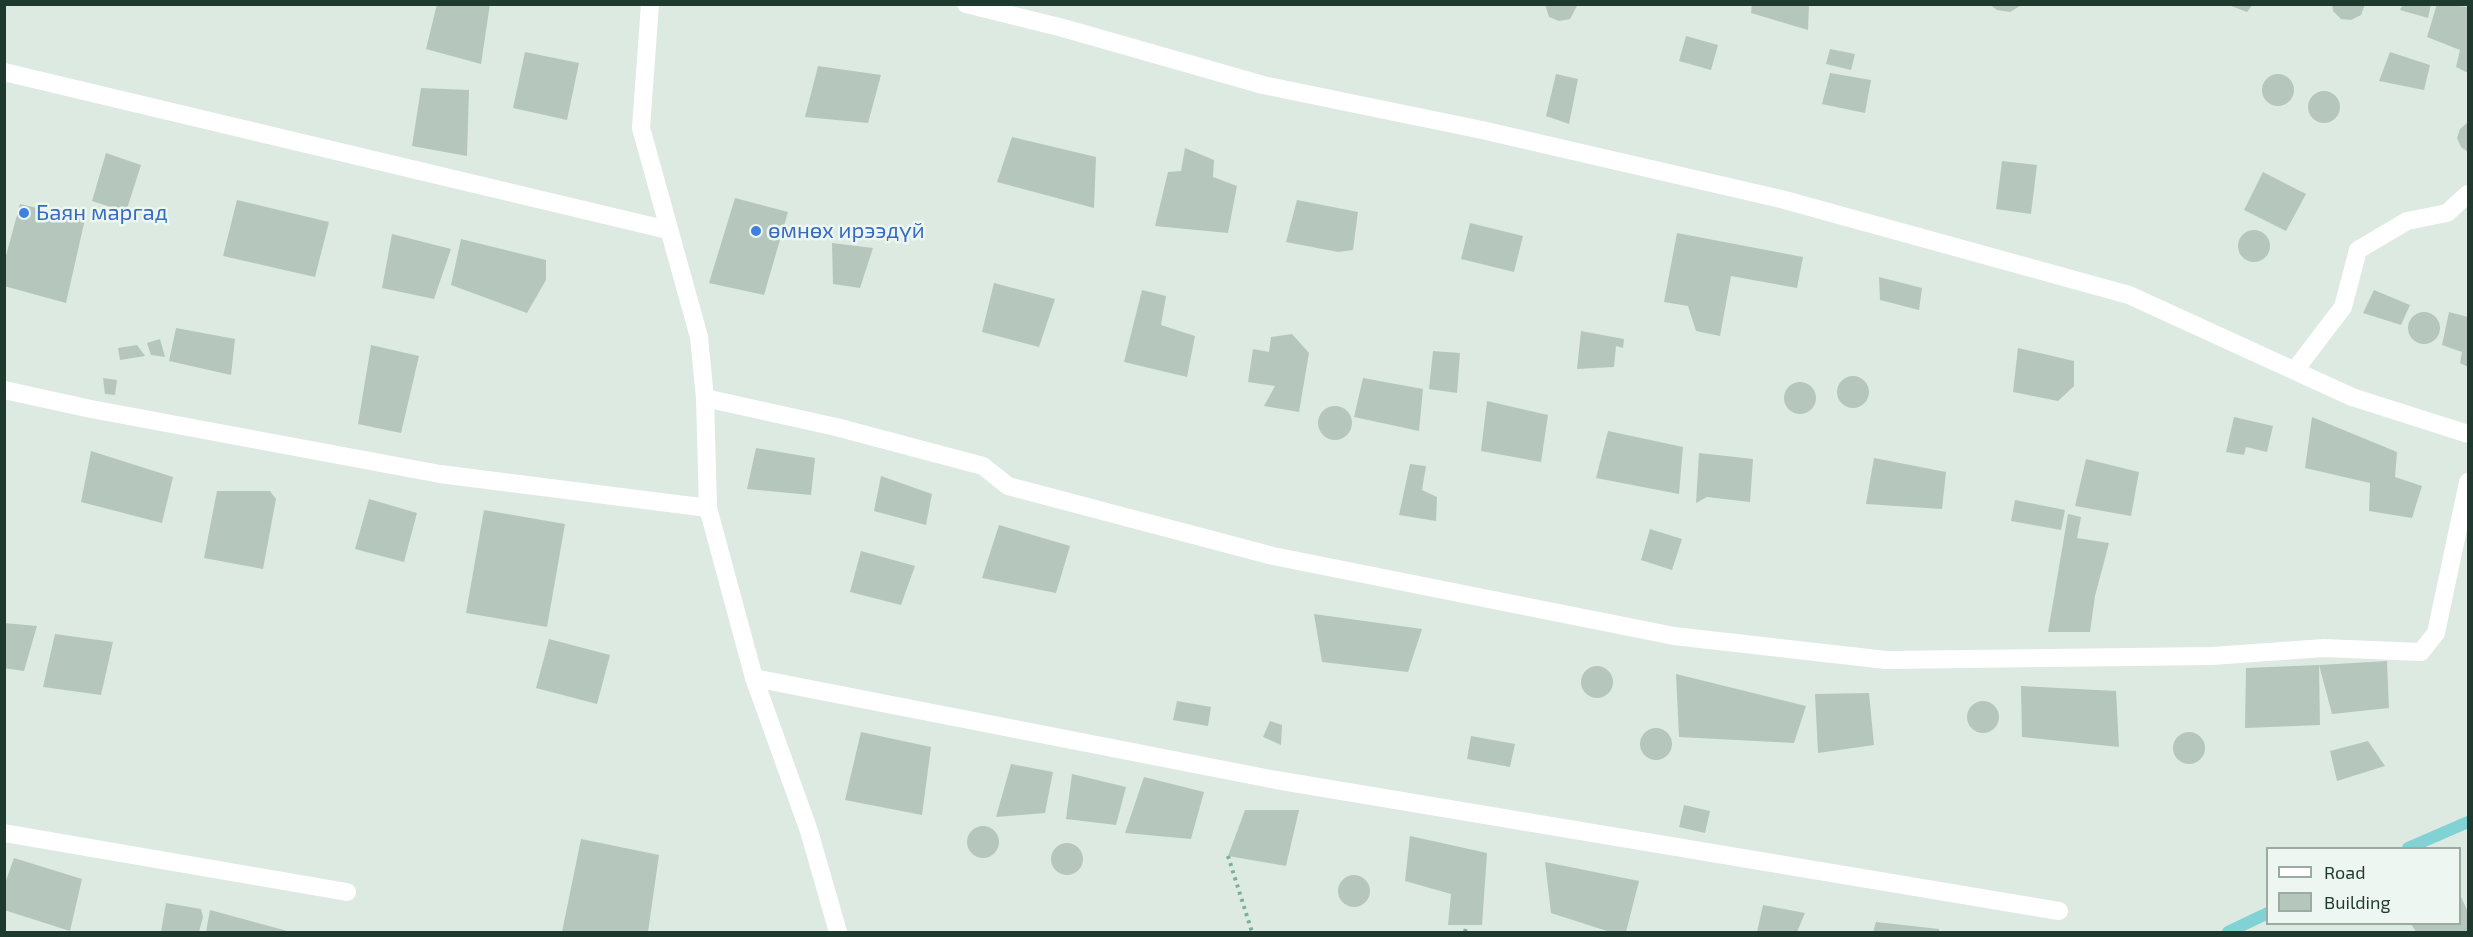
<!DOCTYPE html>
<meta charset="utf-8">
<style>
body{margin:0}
#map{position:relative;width:2473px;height:937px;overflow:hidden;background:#dceae2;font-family:"Exo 2",sans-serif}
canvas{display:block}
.frame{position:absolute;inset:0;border:6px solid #1e3a2e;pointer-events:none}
.legend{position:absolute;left:2266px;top:847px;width:195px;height:78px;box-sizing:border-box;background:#edf6f0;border:2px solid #9aaba2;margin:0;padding:8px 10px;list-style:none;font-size:18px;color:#1e3a2e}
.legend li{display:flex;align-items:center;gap:12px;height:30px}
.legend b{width:30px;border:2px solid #9aaba2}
</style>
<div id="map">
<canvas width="2473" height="937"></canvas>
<div class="frame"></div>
<ul class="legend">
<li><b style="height:8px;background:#fff"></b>Road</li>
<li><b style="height:16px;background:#b5c7bd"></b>Building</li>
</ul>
</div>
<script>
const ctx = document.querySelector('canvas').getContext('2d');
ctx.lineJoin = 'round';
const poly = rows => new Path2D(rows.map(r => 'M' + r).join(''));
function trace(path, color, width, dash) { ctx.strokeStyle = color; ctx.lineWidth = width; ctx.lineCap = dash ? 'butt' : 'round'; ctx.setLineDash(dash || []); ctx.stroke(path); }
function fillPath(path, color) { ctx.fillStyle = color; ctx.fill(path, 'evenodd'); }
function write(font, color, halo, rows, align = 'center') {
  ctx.font = font + ' "Exo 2",sans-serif'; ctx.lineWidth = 5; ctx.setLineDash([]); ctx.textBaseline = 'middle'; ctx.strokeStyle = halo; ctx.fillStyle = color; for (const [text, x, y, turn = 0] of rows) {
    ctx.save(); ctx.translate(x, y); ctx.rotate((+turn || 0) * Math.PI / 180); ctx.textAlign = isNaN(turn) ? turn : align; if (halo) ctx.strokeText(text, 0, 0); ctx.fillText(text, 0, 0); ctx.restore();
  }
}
const stream = poly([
 [2408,848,2468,822],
 [2228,932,2268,913]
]);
const building = poly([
 [437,4,490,4,481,64,426,49],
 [1545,4,1578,4,1570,19,1559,21,1549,17],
 [1752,4,1809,4,1808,30,1751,13],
 [1989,4,2023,4,2010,12,1997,10],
 [2226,4,2253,4,2247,12],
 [2332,4,2365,4,2361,15,2351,20,2341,19,2333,11],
 [2403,4,2431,4,2428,18,2400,10],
 [2437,4,2468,7,2468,73,2456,67,2460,50,2427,37],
 [1686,36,1718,45,1711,70,1679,61],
 [1830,49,1855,54,1851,70,1826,64],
 [525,52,579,63,567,120,513,108],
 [2390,52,2430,65,2424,90,2379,81],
 [818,66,881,75,868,123,805,117],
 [1830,73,1871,80,1865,113,1822,104],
 '2262 90a16 16 0 1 1 32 0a16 16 0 1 1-32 0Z',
 [1556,74,1578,79,1569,124,1546,116],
 [421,88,469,90,467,156,412,146],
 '2308 107a16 16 0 1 1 32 0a16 16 0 1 1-32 0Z',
 [2468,122,2468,152,2461,147,2457,138,2460,129],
 [1012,137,1096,157,1094,208,997,182],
 [1185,148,1214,160,1213,177,1237,186,1228,233,1155,226,1168,172,1181,171],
 [106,153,141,165,126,212,92,201],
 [2002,161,2037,165,2031,214,1996,209],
 [2263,172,2306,194,2286,231,2244,210],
 [735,198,788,212,764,295,709,283],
 [237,200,329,222,315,277,223,256],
 [1297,200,1358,212,1353,250,1338,252,1286,242],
 [20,204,85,219,66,303,4,286,4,263],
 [1470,223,1523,236,1514,272,1461,259],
 '2238 246a16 16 0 1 1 32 0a16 16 0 1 1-32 0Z',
 [1677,233,1803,257,1797,288,1731,276,1720,336,1696,331,1688,306,1664,302],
 [392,234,451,249,434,299,382,288],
 [461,239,546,260,546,280,527,313,451,285],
 [832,243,873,248,860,288,833,284],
 [1879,277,1922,288,1919,310,1880,300],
 [994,283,1055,299,1039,347,982,332],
 [1142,290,1166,296,1161,325,1195,336,1187,377,1124,362],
 [2374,290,2410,305,2401,325,2363,313],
 '2408 328a16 16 0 1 1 32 0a16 16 0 1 1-32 0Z',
 [2449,312,2468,317,2468,367,2460,363,2462,352,2442,345],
 [176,328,235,339,231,375,169,361],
 [1581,331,1624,339,1623,348,1616,346,1614,367,1577,369],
 [1292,334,1309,353,1299,412,1264,406,1275,386,1248,382,1253,349,1269,352,1271,337],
 [160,339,165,357,151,355,147,343],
 [137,345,145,356,120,360,118,348],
 [371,345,419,356,401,433,358,424],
 [2018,348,2074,361,2074,386,2058,401,2013,392],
 [1433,351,1460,353,1457,393,1429,389],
 '1837 392a16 16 0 1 1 32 0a16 16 0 1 1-32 0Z',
 [103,378,117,380,115,395,105,394],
 [1363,378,1423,389,1419,431,1354,417],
 '1784 398a16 16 0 1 1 32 0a16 16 0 1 1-32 0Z',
 [1487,401,1548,415,1541,462,1481,451],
 '1318 423a17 17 0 1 1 34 0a17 17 0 1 1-34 0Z',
 [2234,417,2273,426,2267,452,2246,447,2244,455,2226,452],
 [2312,417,2397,452,2395,477,2422,486,2412,518,2369,511,2370,483,2305,468],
 [1608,431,1683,447,1679,494,1596,478],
 [756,448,815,458,811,495,747,489],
 [91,451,173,477,162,523,81,502],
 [1699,453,1753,459,1750,502,1707,497,1696,503],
 [1874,458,1946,472,1942,509,1866,504],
 [2086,459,2139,472,2131,516,2075,506],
 [1410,464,1426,466,1422,490,1437,497,1436,521,1399,515],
 [881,476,932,494,926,525,874,511],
 [217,491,270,491,276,499,263,569,204,558],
 [369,499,417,513,404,562,355,549],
 [2015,500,2065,510,2061,530,2011,521],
 [484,510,565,524,547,627,466,613],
 [2068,514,2081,517,2077,538,2109,543,2095,596,2090,632,2048,632],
 [999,525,1070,546,1056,593,982,578],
 [1650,529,1682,539,1672,570,1641,560],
 [861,551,915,566,901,605,850,592],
 [1314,614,1422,629,1408,672,1322,662],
 [4,623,37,626,24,671,4,668],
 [55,634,113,642,101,695,43,687],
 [549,639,610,655,597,704,536,688],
 [2387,661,2389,708,2332,714,2319,665],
 [2319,665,2320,725,2245,728,2246,668],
 '1581 682a16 16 0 1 1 32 0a16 16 0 1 1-32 0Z',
 [1676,674,1806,706,1794,743,1679,737],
 [2021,686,2116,691,2119,747,2022,737],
 [1869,693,1874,745,1818,753,1815,694],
 '1967 717a16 16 0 1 1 32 0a16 16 0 1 1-32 0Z',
 [1177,701,1211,707,1208,726,1173,720],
 [1270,721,1282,725,1281,745,1263,737],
 '1640 744a16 16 0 1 1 32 0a16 16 0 1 1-32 0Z',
 '2173 748a16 16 0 1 1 32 0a16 16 0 1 1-32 0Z',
 [861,732,931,747,922,815,845,800],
 [1471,736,1515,744,1510,767,1467,759],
 [2368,741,2385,766,2337,781,2330,751],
 [1011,764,1053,772,1045,813,996,817],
 [1072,774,1126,787,1116,825,1066,819],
 [1144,777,1204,792,1191,839,1125,833],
 [1684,805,1710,811,1705,833,1679,827],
 [1245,810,1299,810,1286,866,1228,856],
 '967 842a16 16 0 1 1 32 0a16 16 0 1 1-32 0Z',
 [1410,836,1487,853,1482,925,1448,925,1451,894,1405,881],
 [581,839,659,855,648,932,562,932],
 '1051 859a16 16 0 1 1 32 0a16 16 0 1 1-32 0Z',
 [14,858,82,879,70,931,4,910,4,886],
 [1545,862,1639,881,1626,932,1610,932,1551,913],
 '1338 891a16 16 0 1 1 32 0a16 16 0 1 1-32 0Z',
 [2461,897,2468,912,2468,932,2416,932,2411,924,2460,924],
 [166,903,201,909,203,917,199,932,161,932],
 [1763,905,1805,913,1797,932,1757,932],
 [210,910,291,932,206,932],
 [1876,922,1939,929,1939,932,1873,932]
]);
const path = poly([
 [1228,856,1252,932],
 [1465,932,1466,928]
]);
const minor = poly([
 [650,4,641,128,699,337,705,398,708,508,754,678,809,831,838,932],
 [966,4,1063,28,1263,85,1482,130,1781,199,2129,295,2352,397,2468,434],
 [4,72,668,230],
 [2295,370,2343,307,2358,250,2407,221,2447,213,2468,194],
 [4,390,91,409,440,474,708,508],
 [705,398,836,427,983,466,1008,486,1273,556,1674,636,1886,660,2212,656,2324,648,2421,652,2436,633,2468,482],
 [754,678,1276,780,2059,911],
 [4,833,347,892]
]);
const markers = [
 [24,213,6,"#3f7fe0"],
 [756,231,6,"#3f7fe0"]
];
const shopNames = [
 ["Баян маргад",36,213],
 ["өмнөх ирээдүй",768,231]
];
trace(stream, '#80d2d4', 12);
fillPath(building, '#b5c7bd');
trace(path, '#7bb098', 4, [3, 4.5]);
trace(minor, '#fff', 18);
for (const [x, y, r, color] of markers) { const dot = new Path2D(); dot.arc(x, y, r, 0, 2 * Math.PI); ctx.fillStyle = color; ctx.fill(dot); trace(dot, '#edf6f0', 2); }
write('22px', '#366cbe', '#edf6f0', shopNames, 'left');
</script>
